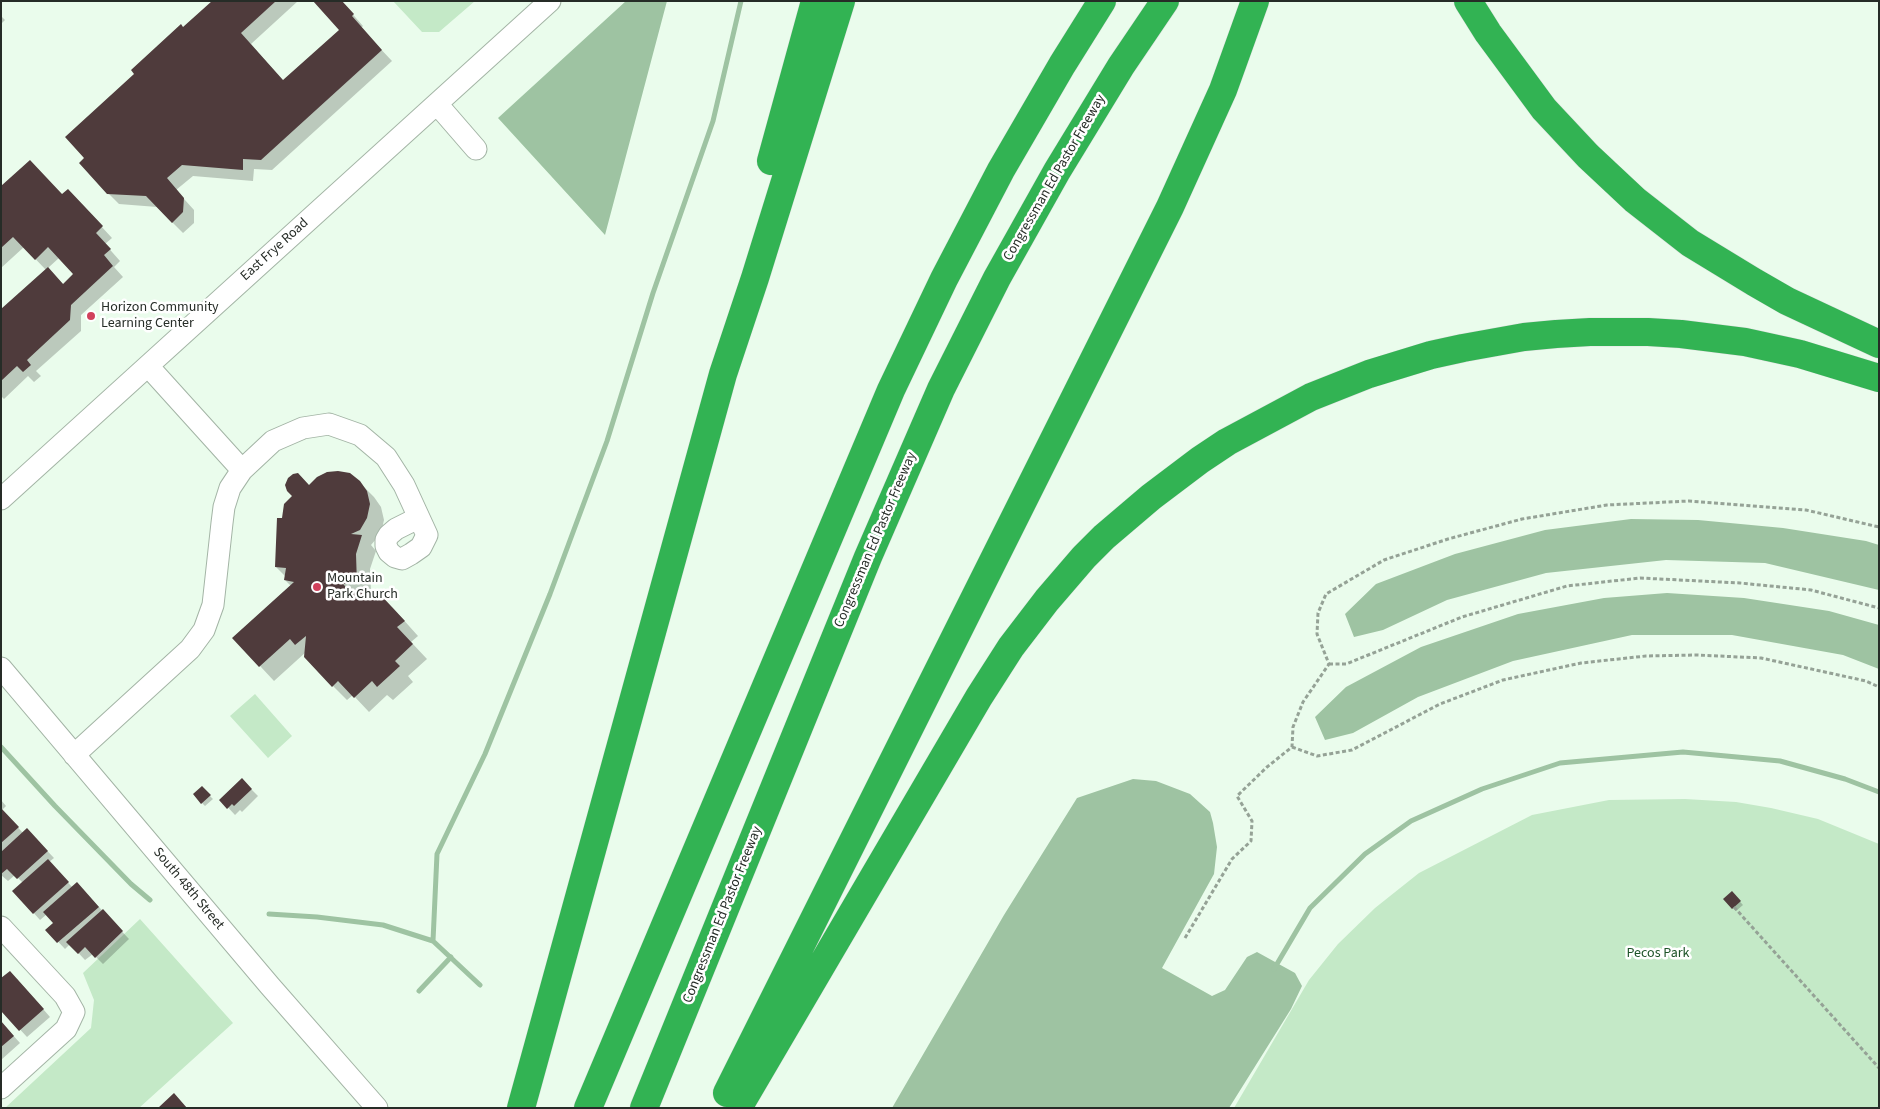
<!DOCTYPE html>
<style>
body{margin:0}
#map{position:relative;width:1880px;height:1109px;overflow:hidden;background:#eafcec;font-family:"Source Sans 3",sans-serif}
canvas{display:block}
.frame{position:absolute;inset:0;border:2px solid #262c27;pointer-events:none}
</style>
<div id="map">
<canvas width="1880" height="1109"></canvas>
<div class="frame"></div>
</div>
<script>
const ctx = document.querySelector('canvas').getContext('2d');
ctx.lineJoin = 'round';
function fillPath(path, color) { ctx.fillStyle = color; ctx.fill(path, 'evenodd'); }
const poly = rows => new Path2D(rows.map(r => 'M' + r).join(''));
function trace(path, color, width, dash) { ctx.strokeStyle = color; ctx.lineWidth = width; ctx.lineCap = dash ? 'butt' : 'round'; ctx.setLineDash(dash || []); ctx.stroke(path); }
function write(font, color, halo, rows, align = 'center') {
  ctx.font = font + ' "Source Sans 3",sans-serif'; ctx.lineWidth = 5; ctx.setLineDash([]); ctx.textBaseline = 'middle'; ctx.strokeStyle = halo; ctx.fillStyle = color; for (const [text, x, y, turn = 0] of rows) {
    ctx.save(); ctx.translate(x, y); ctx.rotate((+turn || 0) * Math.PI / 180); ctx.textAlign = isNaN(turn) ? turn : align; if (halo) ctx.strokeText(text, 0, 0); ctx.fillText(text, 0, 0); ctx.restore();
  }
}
const green = poly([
 [393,1,475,1,439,32,422,32],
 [255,694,292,736,268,758,230,716],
 [1685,799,1736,802,1771,808,1818,819,1879,844,1879,1108,1234,1108,1309,980,1338,944,1375,908,1419,873,1532,815,1609,800],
 [140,919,233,1023,139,1108,5,1108,91,1028,94,1000,83,973]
]);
const water = poly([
 [626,1,667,1,605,235,498,118],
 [1631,519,1698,520,1783,528,1866,541,1879,545,1879,590,1765,563,1666,560,1546,573,1447,600,1383,630,1354,637,1345,614,1376,584,1455,554,1545,530],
 [1667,593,1744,598,1829,611,1879,625,1879,669,1843,655,1732,635,1632,635,1513,661,1418,697,1353,733,1325,740,1315,717,1346,687,1421,647,1518,614,1604,598],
 [1133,779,1156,781,1190,794,1210,812,1213,823,1217,847,1214,874,1162,968,1212,996,1225,990,1247,957,1257,952,1295,973,1302,986,1291,1009,1229,1108,892,1108,1004,915,1077,798]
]);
const shadow = poly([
 [214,1,298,1,251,44,283,81,340,30,341,1,363,26,361,28,392,61,272,170,254,169,253,181,193,176,176,190,194,210,194,223,183,233,157,207,119,204,108,193,183,29],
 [1,16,5,20,1,24],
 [1,188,62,196,78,201,112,238,105,244,120,261,114,267,123,277,81,315,81,331,36,371,41,376,34,382,28,376,4,399,1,396,1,311,46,270,24,247,1,268],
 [60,257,75,274,64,285,48,268],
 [359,482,374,497,381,507,384,520,381,533,371,545,376,551,370,569,371,592,392,607,418,636,411,642,427,659,408,676,413,682,393,700,387,695,369,712,353,695,347,700,333,686,306,652,274,681,234,638,291,586,285,580,285,576,276,567,283,520,309,486],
 [242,780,258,796,242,812,240,810,235,815,221,800],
 [202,788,213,799,205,806,194,795],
 [1,800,6,806,2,810,23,833,34,837,54,858,49,862,73,888,84,891,129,939,103,964,93,954,85,960,70,944,65,949,47,930,55,923,47,914,40,920,14,891,23,883,15,875,8,881,1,875],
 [1732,893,1743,905,1736,911,1725,899],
 [17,979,50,1017,27,1037,1,1009],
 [1,1022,20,1043,1,1060]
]);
const stream = poly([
 [1,747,55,806,131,884,150,900],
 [269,914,317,917,383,925,433,941],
 [1274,969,1310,908,1365,854,1411,821,1482,789,1560,763,1683,752,1780,761,1845,779,1879,792],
 [480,985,433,941,437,854,485,754,550,594,607,441,653,293,713,121,741,1],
 [419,991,451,957]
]);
const building = poly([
 [212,1,276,1,241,33,283,80,339,30,313,1,342,1,354,14,352,16,382,50,261,160,243,159,243,170,182,165,167,178,184,198,183,212,172,223,146,196,107,194,79,163,84,158,65,137,134,74,131,70,181,24,183,27],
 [30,160,62,194,68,189,103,226,96,233,111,249,104,255,113,266,71,305,70,320,27,360,31,365,23,372,17,366,1,381,1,309,48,267,63,284,73,274,48,247,35,260,13,237,1,248,1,186],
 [338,471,350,473,360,481,367,491,370,504,367,518,360,530,351,534,362,535,356,554,357,584,343,584,348,589,377,591,405,621,397,627,413,644,395,661,400,666,377,687,372,681,354,698,338,681,332,687,304,657,306,636,295,645,290,639,259,667,232,638,294,582,284,580,286,568,275,567,277,518,282,518,284,504,292,496,287,491,285,485,288,478,293,474,298,473,309,485,317,477,327,472],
 [242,778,252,789,234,806,232,804,227,809,219,800],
 [202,786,211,795,201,804,193,794],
 [1,808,19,827,1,843],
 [27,828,48,851,17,879,7,869,1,874,1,852],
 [48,859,69,882,33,914,12,891],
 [77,882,99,907,57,943,45,930,53,923,43,912],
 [1732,891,1741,901,1732,909,1723,899],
 [103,909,123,931,95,958,85,947,78,954,66,942],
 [10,971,44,1009,19,1031,1,1011,1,978],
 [1,1021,14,1036,1,1047],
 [174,1093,187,1108,158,1108]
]);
const path = poly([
 [1329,664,1346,664,1462,617,1567,586,1640,578,1740,583,1811,590,1879,608],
 [1292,747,1317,756,1352,750,1440,704,1503,680,1581,663,1646,656,1697,655,1761,658,1866,681,1879,687],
 [1734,907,1879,1068],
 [1185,938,1232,859,1251,841,1252,821,1237,796,1267,767,1292,747,1293,727,1303,702,1329,664,1317,634,1318,613,1326,594,1384,560,1448,539,1522,519,1607,505,1689,501,1806,510,1879,527]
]);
const minor = poly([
 [437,104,476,149],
 [148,366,242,470],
 [1,499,550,1],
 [1,668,270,986,377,1108],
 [74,755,190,649,204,630,213,605,222,523,224,507,230,488,242,470,273,441,303,428,329,424,360,435,386,457,404,485,427,535,421,547,411,554,402,559,395,557,389,552,386,546,386,540,389,535,396,529,418,518],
 [1,927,65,996,74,1012,66,1029,1,1088]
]);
const highway = poly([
 [1468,1,1488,33,1544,109,1588,156,1635,200,1690,243,1754,282,1787,301,1879,344],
 [771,161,815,1],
 [727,1093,1170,207,1223,90,1255,1],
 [521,1108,723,374,755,278,841,1],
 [588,1108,891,390,944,279,1001,170,1062,65,1102,1],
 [644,1108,868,557,941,389,997,278,1057,171,1121,66,1165,1],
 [738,1108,979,697,1011,647,1047,600,1084,557,1104,537,1151,497,1200,460,1227,442,1311,397,1369,374,1431,355,1463,348,1524,337,1556,334,1590,332,1648,332,1681,334,1745,342,1800,354,1879,378]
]);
const markers = [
 [91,316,5,"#d1415c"],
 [317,587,5,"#d1415c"]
];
const streetNames = [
 ["Congressman Ed Pastor Freeway",1055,178,-60],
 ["East Frye Road",275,250,-42],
 ["Congressman Ed Pastor Freeway",876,540,-67],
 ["South 48th Street",188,889,50],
 ["Congressman Ed Pastor Freeway",723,915,-68]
];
const poiNames = [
 ["Horizon Community",101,308],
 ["Learning Center",101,324],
 ["Mountain",327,579],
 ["Park Church",327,595]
];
const parkNames = [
 ["Pecos Park",1658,954]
];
fillPath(green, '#c4e9c7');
fillPath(water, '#9ec3a2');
fillPath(shadow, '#0003');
trace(stream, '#9ec3a2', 5);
fillPath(building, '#4f3b3c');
trace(minor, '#a3b4a5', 23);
trace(highway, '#e1e1e1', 29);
trace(path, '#95a296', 3, [4, 2.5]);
trace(minor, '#fff', 21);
trace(highway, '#32b353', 28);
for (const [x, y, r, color] of markers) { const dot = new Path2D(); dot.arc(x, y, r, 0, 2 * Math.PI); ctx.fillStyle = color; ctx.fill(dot); trace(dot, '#fff', 2); }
write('14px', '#262c27', '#fff', streetNames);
write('14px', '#262c27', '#fff', poiNames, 'left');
write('14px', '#1d5328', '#fff', parkNames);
</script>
